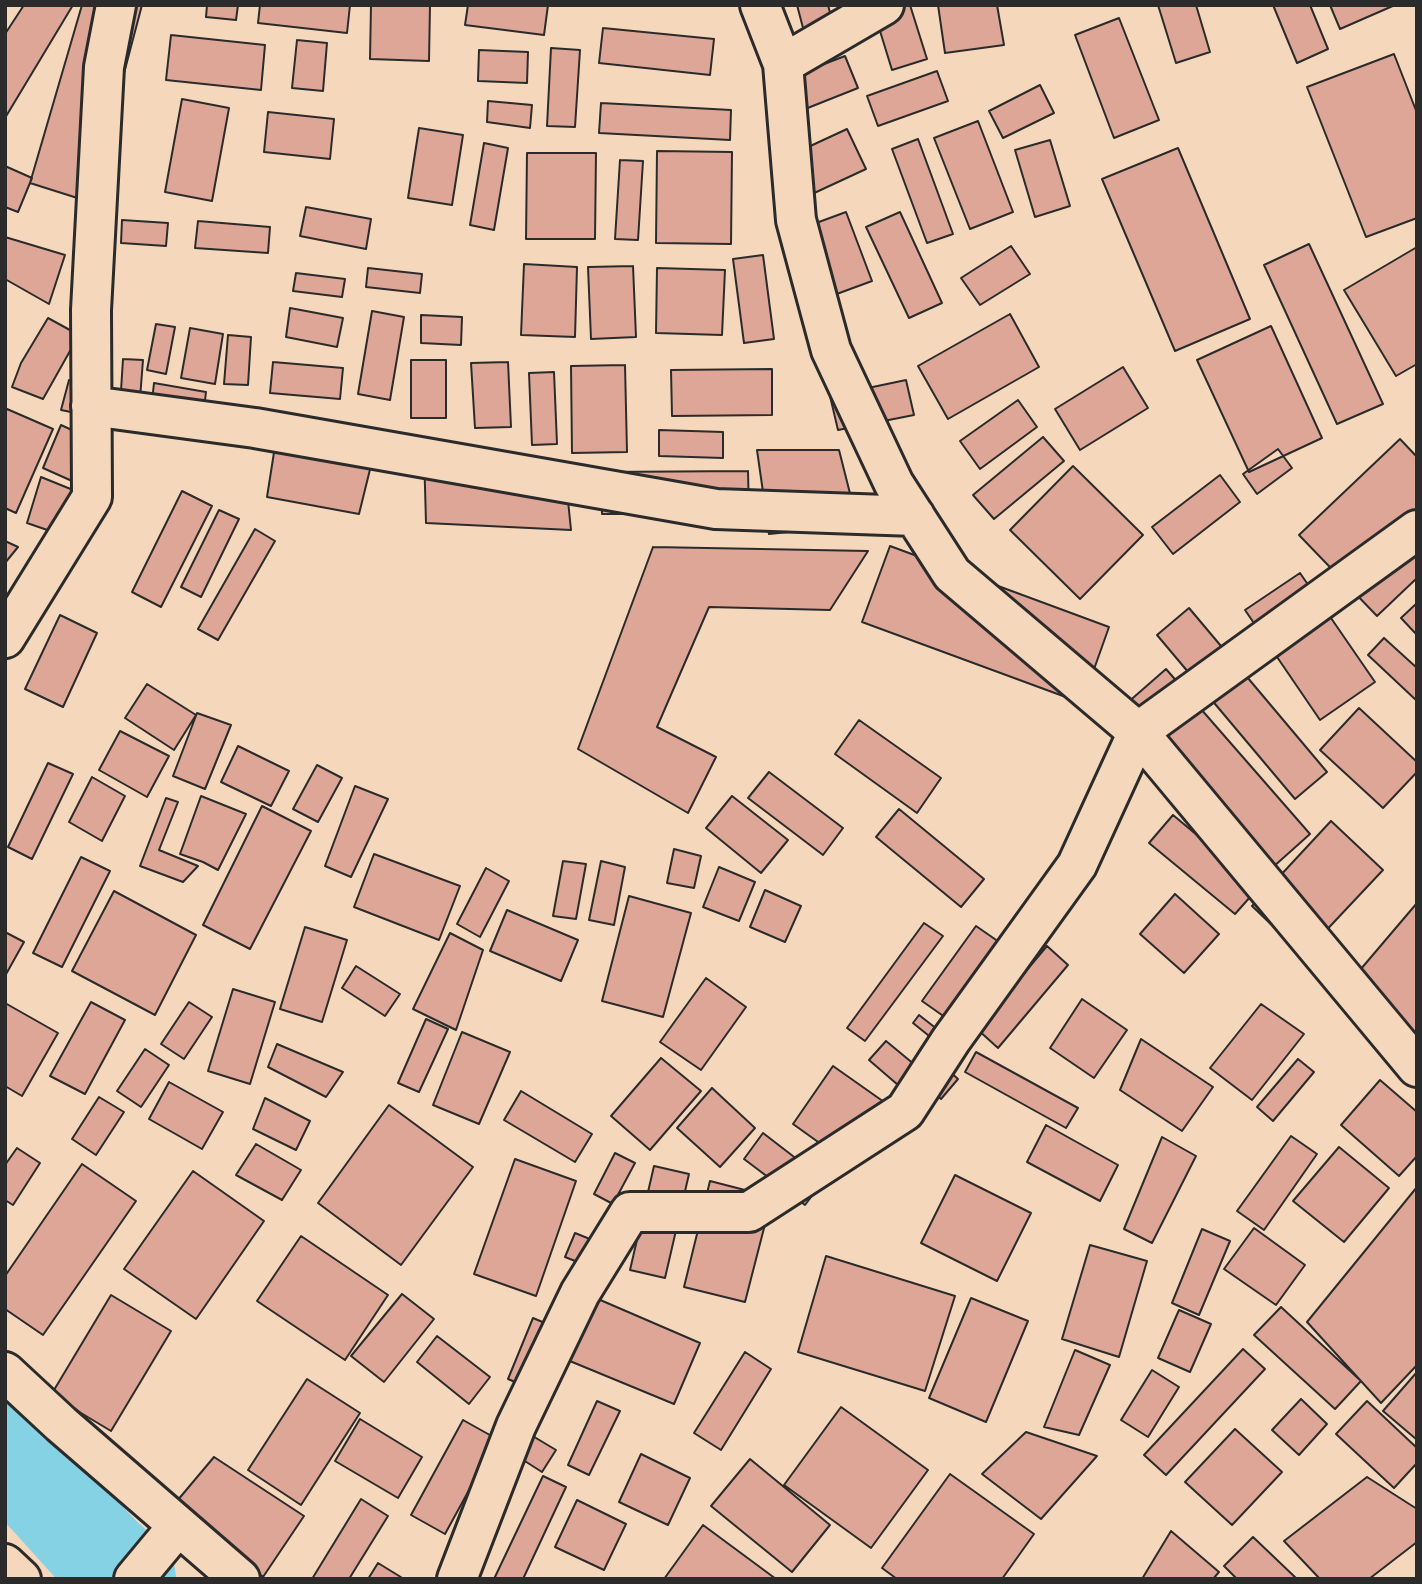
<!DOCTYPE html>
<style>
body{margin:0}
#map{position:relative;width:1422px;height:1584px;overflow:hidden;background:#f5d8bb;font-family:"Playpen Sans",sans-serif}
canvas{display:block}
.frame{position:absolute;inset:0;border:7px solid #2b2b2b;pointer-events:none}
</style>
<div id="map">
<canvas width="1422" height="1584"></canvas>
<div class="frame"></div>
</div>
<script>
const ctx = document.querySelector('canvas').getContext('2d');
ctx.lineJoin = 'round';
const poly = rows => new Path2D(rows.map(r => 'M' + r).join(''));
function trace(path, color, width, dash) { ctx.strokeStyle = color; ctx.lineWidth = width; ctx.lineCap = dash ? 'butt' : 'round'; ctx.setLineDash(dash || []); ctx.stroke(path); }
function fillPath(path, color) { ctx.fillStyle = color; ctx.fill(path, 'evenodd'); }
const river = poly([
 [5,1449,100,1554,127,1579]
]);
const building = poly([
 [24,5,73,5,5,118,5,34,24,5],
 [82,5,142,5,90,202,30,183,82,5],
 [207,5,238,5,236,20,206,17,207,5],
 [260,5,350,5,347,33,258,23,260,5],
 [371,5,430,5,429,61,370,59,371,5],
 [468,5,548,5,544,35,465,25,468,5],
 [797,5,828,5,837,39,808,47,797,5],
 [872,5,910,5,927,59,892,70,872,5],
 [938,5,997,5,1004,45,945,53,938,5],
 [1158,5,1196,5,1210,52,1176,63,1158,5],
 [1273,5,1310,5,1328,49,1297,63,1273,5],
 [1330,5,1395,5,1340,29,1330,5],
 [1119,18,1159,120,1114,138,1075,35,1119,18],
 [603,28,714,39,710,75,599,63,603,28],
 [171,35,265,45,261,90,166,80,171,35],
 [297,40,327,43,323,91,292,88,297,40],
 [551,48,580,50,575,127,547,126,551,48],
 [479,50,528,52,527,83,478,81,479,50],
 [1394,54,1417,113,1417,218,1366,237,1307,87,1394,54],
 [845,56,858,88,785,117,772,84,845,56],
 [937,71,948,101,878,126,867,96,937,71],
 [1040,85,1054,113,1003,138,989,111,1040,85],
 [182,99,229,108,212,201,165,192,182,99],
 [488,101,532,105,530,128,487,122,488,101],
 [601,103,731,110,730,140,599,133,601,103],
 [268,112,334,119,330,159,264,152,268,112],
 [978,121,1013,212,970,229,934,138,978,121],
 [419,128,463,135,452,205,408,198,419,128],
 [847,129,866,169,797,201,778,161,847,129],
 [918,139,953,234,927,243,892,149,918,139],
 [1050,140,1070,206,1035,217,1015,150,1050,140],
 [484,143,508,148,494,230,470,225,484,143],
 [1178,148,1250,319,1175,351,1102,179,1178,148],
 [657,151,732,152,731,244,656,243,657,151],
 [527,153,596,153,595,239,526,239,527,153],
 [620,160,643,161,638,240,615,239,620,160],
 [5,166,32,178,18,212,5,207,5,166],
 [306,207,371,219,366,249,300,236,306,207],
 [846,212,872,281,815,302,789,233,846,212],
 [900,212,942,303,909,318,866,227,900,212],
 [122,220,168,223,166,246,121,243,122,220],
 [198,221,270,227,268,253,195,248,198,221],
 [5,237,65,255,49,304,5,279,5,237],
 [1309,244,1383,404,1337,424,1264,265,1309,244],
 [1011,246,1030,274,980,305,961,278,1011,246],
 [1417,247,1417,364,1396,376,1344,290,1417,247],
 [763,255,774,339,744,343,733,259,763,255],
 [524,264,577,267,575,337,521,335,524,264],
 [633,266,636,337,591,339,588,267,633,266],
 [368,268,422,274,420,293,366,287,368,268],
 [657,268,725,270,722,335,656,333,657,268],
 [296,273,345,279,342,297,293,291,296,273],
 [290,308,343,318,337,347,286,337,290,308],
 [372,311,404,317,390,400,358,394,372,311],
 [1010,314,1039,367,948,419,918,366,1010,314],
 [421,315,462,317,461,345,421,343,421,315],
 [48,318,79,335,43,399,12,387,21,363,48,318],
 [156,324,175,327,166,374,147,370,156,324],
 [1271,326,1322,438,1249,472,1197,360,1271,326],
 [190,328,223,334,215,384,181,378,190,328],
 [228,335,251,337,248,385,224,384,228,335],
 [123,359,143,360,138,424,119,422,123,359],
 [411,360,446,360,446,418,411,418,411,360],
 [273,362,343,368,340,399,270,393,273,362],
 [508,362,511,427,475,428,471,363,508,362],
 [625,365,627,452,572,453,571,366,625,365],
 [1123,367,1148,408,1080,450,1055,409,1123,367],
 [772,369,772,415,672,416,671,370,772,369],
 [554,372,557,444,532,445,529,373,554,372],
 [69,380,88,383,81,414,61,410,69,380],
 [906,380,914,415,838,430,830,396,906,380],
 [154,383,206,392,204,409,152,401,154,383],
 [1018,400,1037,427,980,469,960,441,1018,400],
 [7,409,53,429,16,513,5,508,5,411,7,409],
 [61,425,87,437,81,485,43,468,61,425],
 [278,427,377,441,359,514,267,497,278,427],
 [659,430,723,432,723,458,659,456,659,430],
 [1043,437,1064,461,994,519,973,495,1043,437],
 [1400,439,1417,457,1417,578,1377,616,1299,535,1400,439],
 [1278,449,1292,468,1257,494,1243,474,1278,449],
 [757,450,839,450,858,525,769,534,757,450],
 [424,452,565,471,571,530,426,523,424,452],
 [1073,466,1143,535,1080,599,1010,530,1073,466],
 [748,471,749,514,602,514,601,472,748,471],
 [1220,475,1240,502,1173,554,1152,527,1220,475],
 [41,477,78,492,59,534,27,523,41,477],
 [182,491,212,506,161,607,132,592,182,491],
 [219,510,239,519,201,597,181,587,219,510],
 [255,529,275,541,218,640,198,629,255,529],
 [5,541,18,547,5,563,5,541],
 [890,546,1109,627,1082,703,862,622,890,546],
 [653,547,868,551,830,610,709,607,657,727,716,757,688,813,578,749,653,547],
 [1300,573,1375,682,1320,720,1245,610,1300,573],
 [1417,603,1417,635,1401,618,1417,603],
 [1189,608,1327,772,1295,799,1157,635,1189,608],
 [60,615,97,633,63,707,25,689,60,615],
 [1384,638,1417,668,1417,701,1368,655,1384,638],
 [1166,669,1310,834,1263,876,1118,711,1166,669],
 [147,684,196,715,174,750,125,718,147,684],
 [1359,708,1417,762,1417,772,1383,808,1320,750,1359,708],
 [197,713,231,725,205,789,173,776,197,713],
 [859,720,941,778,917,813,835,754,859,720],
 [120,731,169,756,147,797,99,770,120,731],
 [238,746,289,771,271,806,221,782,238,746],
 [48,763,73,774,32,859,8,847,48,763],
 [317,765,342,778,318,822,293,809,317,765],
 [769,772,843,828,823,855,748,798,769,772],
 [92,777,125,796,102,841,69,822,92,777],
 [355,786,388,799,351,877,325,866,355,786],
 [201,796,246,814,218,870,203,862,180,854,201,796],
 [732,796,788,840,761,873,706,828,732,796],
 [166,798,178,802,159,850,198,866,183,882,140,866,166,798],
 [262,806,311,831,250,949,203,925,262,806],
 [899,809,984,879,961,907,876,837,899,809],
 [1173,815,1259,887,1235,914,1149,843,1173,815],
 [1331,821,1383,870,1303,955,1252,906,1331,821],
 [674,849,701,856,694,888,667,883,674,849],
 [374,854,460,886,439,940,354,907,374,854],
 [81,857,110,871,62,967,33,953,81,857],
 [563,861,586,864,576,919,553,916,563,861],
 [601,861,625,867,614,925,589,920,601,861],
 [719,867,755,882,739,921,703,907,719,867],
 [486,868,509,881,480,937,457,924,486,868],
 [765,890,801,906,785,942,750,927,765,890],
 [114,891,196,935,155,1015,72,971,114,891],
 [1175,894,1219,934,1184,973,1140,934,1175,894],
 [629,896,691,913,663,1017,602,1001,629,896],
 [1417,903,1417,1038,1349,983,1417,903],
 [507,910,578,940,561,981,490,951,507,910],
 [924,923,943,936,865,1041,847,1028,924,923],
 [976,926,1002,944,949,1020,922,1001,976,926],
 [305,927,347,940,322,1022,280,1009,305,927],
 [5,932,24,942,5,976,5,932],
 [450,933,483,950,456,1030,413,1009,450,933],
 [1047,946,1068,965,998,1048,977,1029,1047,946],
 [356,966,400,994,385,1016,342,988,356,966],
 [706,978,746,1007,701,1070,660,1042,706,978],
 [233,989,275,1002,250,1084,208,1071,233,989],
 [1082,999,1127,1030,1094,1078,1050,1048,1082,999],
 [91,1002,125,1020,85,1094,50,1076,91,1002],
 [189,1002,212,1017,184,1059,161,1044,189,1002],
 [5,1003,58,1033,22,1096,5,1086,5,1003],
 [1261,1004,1304,1034,1252,1100,1210,1068,1261,1004],
 [919,1015,951,1040,944,1048,913,1023,919,1015],
 [426,1019,448,1029,419,1092,398,1083,426,1019],
 [462,1032,510,1052,479,1124,433,1105,462,1032],
 [1141,1039,1213,1087,1182,1131,1120,1090,1141,1039],
 [886,1041,915,1065,898,1085,869,1060,886,1041],
 [277,1044,343,1072,326,1097,268,1067,277,1044],
 [145,1049,169,1065,141,1107,117,1091,145,1049],
 [976,1052,1078,1108,1066,1128,965,1072,976,1052],
 [661,1058,701,1091,650,1150,611,1116,661,1058],
 [936,1059,958,1079,941,1099,918,1080,936,1059],
 [1298,1059,1314,1072,1273,1121,1257,1107,1298,1059],
 [833,1066,894,1109,853,1167,793,1124,833,1066],
 [1380,1080,1417,1112,1417,1156,1399,1176,1341,1125,1380,1080],
 [169,1082,223,1112,202,1149,149,1119,169,1082],
 [712,1088,755,1128,720,1167,677,1128,712,1088],
 [521,1091,592,1134,575,1162,504,1120,521,1091],
 [99,1097,124,1112,96,1155,72,1139,99,1097],
 [265,1098,310,1121,296,1150,253,1129,265,1098],
 [389,1105,473,1167,401,1265,318,1203,389,1105],
 [1046,1125,1118,1165,1100,1201,1027,1162,1046,1125],
 [763,1133,824,1180,805,1205,744,1159,763,1133],
 [1291,1136,1317,1154,1264,1230,1237,1211,1291,1136],
 [1162,1137,1196,1156,1152,1243,1124,1229,1162,1137],
 [256,1144,301,1170,282,1200,236,1175,256,1144],
 [1339,1147,1389,1188,1344,1242,1293,1201,1339,1147],
 [17,1148,40,1163,13,1205,5,1200,5,1165,17,1148],
 [615,1153,635,1163,613,1204,594,1194,615,1153],
 [515,1159,576,1181,536,1296,474,1274,515,1159],
 [82,1164,136,1201,43,1335,5,1309,5,1276,82,1164],
 [654,1166,689,1174,665,1278,630,1270,654,1166],
 [193,1171,264,1221,196,1319,124,1269,193,1171],
 [955,1175,1031,1213,997,1281,921,1243,955,1175],
 [710,1181,772,1197,745,1302,684,1287,710,1181],
 [1417,1187,1417,1365,1381,1403,1307,1322,1417,1187],
 [1254,1228,1305,1265,1276,1305,1224,1269,1254,1228],
 [1202,1229,1230,1241,1199,1315,1172,1303,1202,1229],
 [575,1233,622,1252,613,1276,565,1257,575,1233],
 [301,1236,388,1295,345,1360,257,1301,301,1236],
 [1090,1245,1147,1261,1119,1357,1062,1339,1090,1245],
 [826,1256,955,1296,925,1391,798,1352,826,1256],
 [402,1294,434,1319,384,1382,351,1356,402,1294],
 [111,1295,171,1331,111,1431,51,1395,111,1295],
 [591,1296,700,1343,674,1404,565,1359,591,1296],
 [971,1298,1028,1321,986,1422,929,1398,971,1298],
 [1281,1307,1361,1381,1335,1409,1254,1335,1281,1307],
 [1179,1310,1211,1324,1190,1372,1158,1358,1179,1310],
 [533,1318,559,1329,534,1390,508,1379,533,1318],
 [437,1336,490,1377,469,1404,417,1362,437,1336],
 [1243,1349,1265,1369,1166,1475,1144,1455,1243,1349],
 [1075,1350,1110,1365,1079,1435,1044,1427,1075,1350],
 [745,1352,771,1369,721,1450,694,1433,745,1352],
 [1152,1370,1179,1387,1148,1437,1121,1420,1152,1370],
 [1417,1372,1417,1438,1416,1439,1383,1411,1417,1372],
 [307,1379,360,1413,301,1505,248,1470,307,1379],
 [1301,1399,1327,1424,1299,1455,1272,1430,1301,1399],
 [597,1401,620,1411,589,1475,568,1465,597,1401],
 [1367,1401,1417,1448,1417,1463,1394,1488,1336,1434,1367,1401],
 [841,1407,928,1470,871,1548,784,1485,841,1407],
 [360,1419,422,1457,398,1498,335,1461,360,1419],
 [463,1420,497,1439,445,1534,411,1515,463,1420],
 [516,1426,556,1450,542,1472,495,1442,516,1426],
 [1235,1429,1282,1472,1232,1525,1185,1482,1235,1429],
 [1026,1432,1097,1456,1041,1519,982,1474,1026,1432],
 [641,1454,690,1478,668,1525,619,1502,641,1454],
 [214,1457,304,1516,263,1577,177,1501,214,1457],
 [750,1459,830,1525,792,1572,711,1506,750,1459],
 [950,1474,1034,1534,1002,1579,897,1579,882,1568,950,1474],
 [543,1476,566,1487,523,1579,494,1579,543,1476],
 [1367,1477,1417,1509,1417,1542,1369,1579,1320,1579,1284,1541,1367,1477],
 [361,1499,388,1516,349,1579,312,1579,361,1499],
 [577,1500,626,1524,604,1570,555,1547,577,1500],
 [703,1525,776,1579,664,1579,703,1525],
 [1171,1531,1219,1572,1213,1579,1142,1579,1171,1531],
 [1253,1537,1297,1579,1237,1579,1224,1566,1253,1537],
 [378,1563,404,1579,368,1579,378,1563]
]);
const minor = poly([
 [760,5,783,64,796,220,831,350,894,484,952,574,1138,732,1417,1067],
 [783,64,884,5],
 [91,406,255,428,716,509,915,516],
 [5,638,92,497,91,310,104,67,116,5],
 [5,1372,61,1424,240,1579],
 [5,1564,21,1579],
 [134,1579,178,1526],
 [457,1579,516,1426,580,1293,630,1212,749,1212,905,1111,951,1040,1077,865,1138,732,1417,530]
]);
trace(river, '#86d2e5', 98);
fillPath(building, '#dea697');
trace(building, '#2b2b2b', 2);
trace(minor, '#2b2b2b', 44);
trace(minor, '#f5d8bb', 38);
</script>
